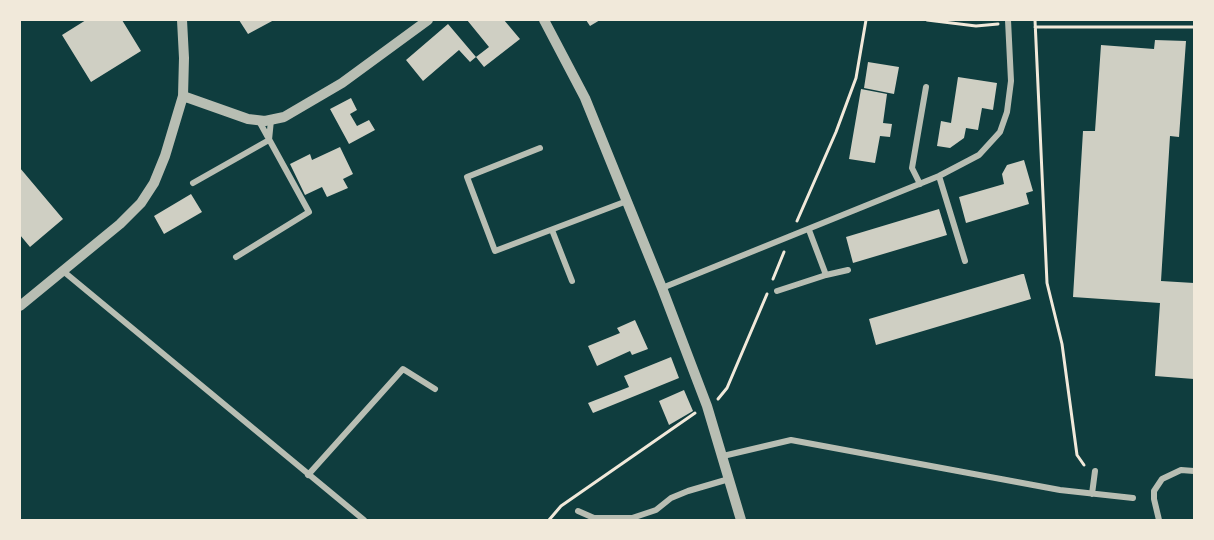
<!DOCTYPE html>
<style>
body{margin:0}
#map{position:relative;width:1214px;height:540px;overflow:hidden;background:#0f3d3e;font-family:Commissioner,sans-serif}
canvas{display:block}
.frame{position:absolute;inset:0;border:21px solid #f1e9da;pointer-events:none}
</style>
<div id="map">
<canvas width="1214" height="540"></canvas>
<div class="frame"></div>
</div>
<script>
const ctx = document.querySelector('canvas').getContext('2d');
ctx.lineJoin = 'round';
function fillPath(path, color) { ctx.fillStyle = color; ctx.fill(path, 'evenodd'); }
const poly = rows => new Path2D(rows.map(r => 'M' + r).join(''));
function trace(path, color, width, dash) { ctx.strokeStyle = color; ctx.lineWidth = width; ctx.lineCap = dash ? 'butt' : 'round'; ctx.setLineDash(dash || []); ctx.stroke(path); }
const building = poly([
 [86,20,122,20,141,51,91,82,62,35],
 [239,20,274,20,248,34],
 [467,20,504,20,520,39,484,67,476,57,470,62,459,50,423,81,406,60,448,24,476,57,489,47],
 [586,20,600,20,590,26],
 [1155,40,1186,41,1179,137,1170,136,1161,281,1194,283,1194,379,1155,376,1160,303,1073,297,1083,131,1095,131,1101,45,1154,49],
 [868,62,899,67,894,94,864,88],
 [958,77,997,83,993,110,982,108,978,130,966,128,964,138,950,148,937,146,941,121,951,123],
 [861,89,887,94,883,123,892,124,890,137,880,136,875,163,849,159],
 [351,98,357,110,350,114,357,126,369,120,375,130,349,144,330,109],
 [340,147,353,174,343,179,348,188,327,197,322,187,305,195,290,164,310,154,312,160],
 [1024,160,1033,191,1026,193,1029,204,966,223,959,197,1004,184,1002,174,1007,165],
 [20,168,63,219,30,247,20,235],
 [191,194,202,212,164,234,154,216],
 [939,209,947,235,853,263,846,237],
 [1022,274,1024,274,1031,299,876,345,869,319],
 [635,320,648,349,632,355,630,351,597,366,588,346,620,333,617,328],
 [671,357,679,378,593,413,588,403,629,387,624,376],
 [684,390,693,411,669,425,659,401]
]);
const path = poly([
 [927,20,976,26,998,24],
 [1035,20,1047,283,1062,344,1077,455,1084,465],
 [1035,27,1194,27],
 [797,221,836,132,856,78,866,20],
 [773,279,784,252],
 [718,399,727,388,767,294],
 [549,520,561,506,695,413]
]);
const minor = poly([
 [540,148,467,177,495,251,627,201],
 [939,176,965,261],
 [193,183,269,140,271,120],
 [920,184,912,168,926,87],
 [552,230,572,281],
 [236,257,309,212,259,121],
 [63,271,364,520],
 [826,275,848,270],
 [662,288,939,176,979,155,1000,132,1007,112,1011,81,1008,20],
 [777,291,826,275,809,230],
 [723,456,791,440,1060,490,1133,498],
 [308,475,403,369,435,389],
 [1092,494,1095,471],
 [578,511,594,518,632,518,656,510,671,498,688,491,729,479],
 [1159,520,1154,499,1154,491,1162,479,1181,470,1194,471]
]);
const tertiary = poly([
 [544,20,585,98,662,288,707,406,741,520],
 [183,96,248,119,265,121,284,117,342,83,428,20],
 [20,306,120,224,141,203,154,183,165,156,183,96,184,58,182,20]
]);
fillPath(building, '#cfcfc3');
trace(path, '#f1e9da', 3);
trace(minor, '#b8beb3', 6);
trace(tertiary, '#b8beb3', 10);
</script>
